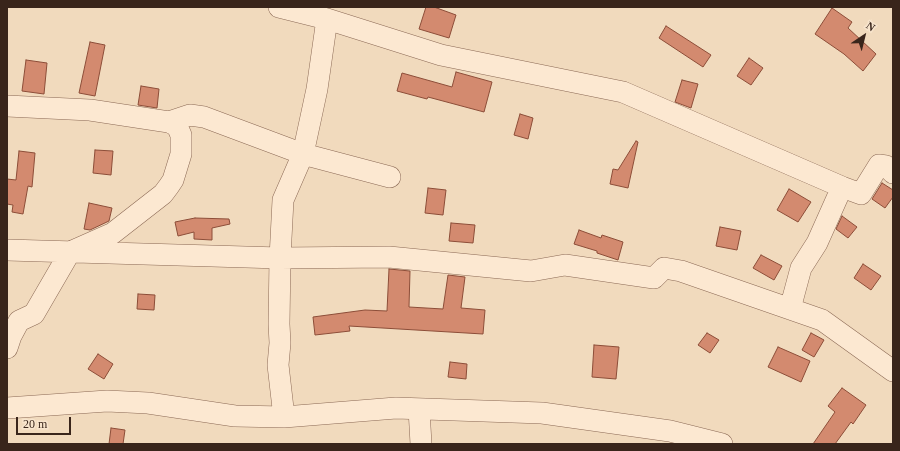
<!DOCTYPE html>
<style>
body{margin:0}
#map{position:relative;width:900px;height:451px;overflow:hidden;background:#f1dabd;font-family:Georgia,serif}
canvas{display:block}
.frame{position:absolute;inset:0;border:8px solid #39251b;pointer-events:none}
.north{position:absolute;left:844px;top:16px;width:40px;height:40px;-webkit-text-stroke:3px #f8e5cd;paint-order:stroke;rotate:35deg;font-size:11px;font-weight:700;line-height:16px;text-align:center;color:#39251b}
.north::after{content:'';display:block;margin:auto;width:14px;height:18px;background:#39251b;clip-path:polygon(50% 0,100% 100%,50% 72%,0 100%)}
.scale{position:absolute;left:16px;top:417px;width:55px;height:18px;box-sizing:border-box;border:2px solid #39251b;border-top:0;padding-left:5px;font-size:12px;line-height:14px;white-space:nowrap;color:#39251b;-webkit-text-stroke:3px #f8e5cd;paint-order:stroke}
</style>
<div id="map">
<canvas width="900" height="451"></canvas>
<div class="frame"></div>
<div class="north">N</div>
<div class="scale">20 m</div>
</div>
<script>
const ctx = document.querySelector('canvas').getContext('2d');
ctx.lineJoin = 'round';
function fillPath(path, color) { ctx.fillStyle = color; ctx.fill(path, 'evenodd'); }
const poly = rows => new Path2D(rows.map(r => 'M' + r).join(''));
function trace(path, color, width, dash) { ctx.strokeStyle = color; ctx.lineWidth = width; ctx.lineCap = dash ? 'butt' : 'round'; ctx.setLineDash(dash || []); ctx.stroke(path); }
const building = poly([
 [426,7,434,7,456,15,449,38,419,29,426,7],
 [832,8,852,22,848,28,876,54,863,71,844,54,815,34,832,8],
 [666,26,711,55,703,67,659,38,666,26],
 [90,42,105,45,95,96,79,93,90,42],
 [749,58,763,68,751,85,737,76,749,58],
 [26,60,47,63,44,94,22,91,26,60],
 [456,72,492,82,484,112,428,97,427,99,397,91,402,73,452,87,456,72],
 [682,80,698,84,691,108,675,102,682,80],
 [141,86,159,89,157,108,138,105,141,86],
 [520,114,533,118,528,139,514,135,520,114],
 [636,141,638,142,628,188,610,184,613,169,618,170,636,141],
 [95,150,113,151,111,175,93,173,95,150],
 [19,151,35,153,32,187,28,186,23,214,12,212,13,205,7,204,7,179,16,180,19,151],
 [882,183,893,190,893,197,885,208,872,199,882,183],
 [428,188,446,190,443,215,425,213,428,188],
 [789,189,811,202,798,222,777,210,789,189],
 [89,203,112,208,109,221,90,230,84,229,89,203],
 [842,216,857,227,848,238,836,229,842,216],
 [195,218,229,219,230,224,212,228,212,240,194,239,194,232,178,236,175,222,195,218],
 [451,223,475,225,473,243,449,241,451,223],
 [720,227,741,231,737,250,716,246,720,227],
 [579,230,601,238,602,235,623,242,618,260,597,253,597,251,574,244,579,230],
 [761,255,782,266,774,280,753,268,761,255],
 [863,264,881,276,871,290,854,278,863,264],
 [389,269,410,271,409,307,443,309,448,275,465,277,461,308,485,310,483,334,349,326,350,331,315,335,313,317,365,310,387,311,389,269],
 [138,294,155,295,154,310,137,309,138,294],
 [707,333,719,340,710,353,698,345,707,333],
 [811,333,824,340,814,357,802,350,811,333],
 [594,345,619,347,616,379,592,377,594,345],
 [778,347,810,361,801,382,768,367,778,347],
 [98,354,113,364,104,379,88,369,98,354],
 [450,362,467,364,466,379,448,377,450,362],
 [842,388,866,405,853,424,851,422,835,444,813,444,835,412,828,406,842,388],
 [111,428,125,430,123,444,109,444,111,428]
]);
const street = poly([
 [279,7,327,19,441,55,623,92,842,187],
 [7,106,90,110,169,122,190,115,204,117,303,154,390,177],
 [7,250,280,258,389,257,531,271,565,265,654,278,664,268,681,271,822,320,893,371],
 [790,309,801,268,817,243,842,187,861,194,879,165,886,166,893,173],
 [7,348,11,336,19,321,34,314,70,252,113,233,163,194,169,186,173,180,181,154,181,135,177,126,169,122],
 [7,408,107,401,148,403,235,416,284,417,396,408,542,413,670,431,722,444],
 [419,409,421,444],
 [284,417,278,365,280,343,279,324,280,258,283,200,303,154,317,89,327,19]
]);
fillPath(building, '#d38a6f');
trace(building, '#8c4d38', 1);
trace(street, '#8b6955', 22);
trace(street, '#fce8d1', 21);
</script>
